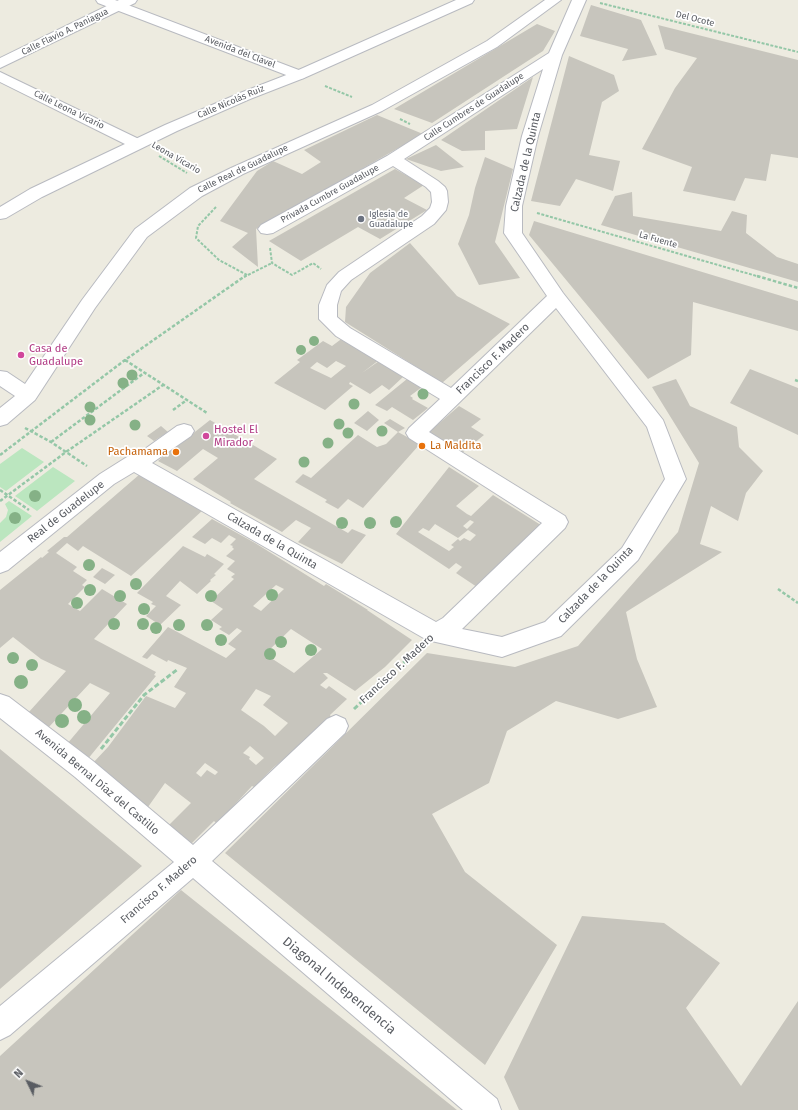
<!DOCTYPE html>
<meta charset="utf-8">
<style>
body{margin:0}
#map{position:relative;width:798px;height:1110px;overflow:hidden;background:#edebe0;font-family:"Fira Sans",sans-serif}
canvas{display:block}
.north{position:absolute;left:8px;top:1062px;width:40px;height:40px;-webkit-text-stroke:3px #fff;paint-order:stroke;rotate:313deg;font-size:11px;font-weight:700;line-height:16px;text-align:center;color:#595c62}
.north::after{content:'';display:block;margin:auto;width:14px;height:18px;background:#595c62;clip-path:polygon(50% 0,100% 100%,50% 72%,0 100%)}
</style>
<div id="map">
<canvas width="798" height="1110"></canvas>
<div class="north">N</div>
</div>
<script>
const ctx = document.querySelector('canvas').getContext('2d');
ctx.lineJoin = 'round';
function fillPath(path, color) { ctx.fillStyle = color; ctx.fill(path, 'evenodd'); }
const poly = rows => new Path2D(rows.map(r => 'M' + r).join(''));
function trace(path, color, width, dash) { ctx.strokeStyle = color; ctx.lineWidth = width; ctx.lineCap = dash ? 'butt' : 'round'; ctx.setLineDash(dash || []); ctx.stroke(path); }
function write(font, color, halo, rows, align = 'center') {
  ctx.font = font + ' "Fira Sans",sans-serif'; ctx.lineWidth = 3.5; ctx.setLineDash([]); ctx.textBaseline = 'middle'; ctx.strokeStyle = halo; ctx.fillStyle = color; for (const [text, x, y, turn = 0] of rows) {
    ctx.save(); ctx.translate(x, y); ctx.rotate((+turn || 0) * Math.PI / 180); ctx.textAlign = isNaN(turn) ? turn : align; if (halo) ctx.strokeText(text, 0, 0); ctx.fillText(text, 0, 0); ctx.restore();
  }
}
const green = poly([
 [22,448,44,462,6,491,0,487,0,464],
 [53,467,75,481,37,511,15,496],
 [9,501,32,516,0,542,0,523,6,517,8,510,5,504]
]);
const building = poly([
 [591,5,641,20,657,55,622,61,628,49,580,36],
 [537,24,555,31,543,51,432,123,394,109],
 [658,25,798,60,798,158,771,154,766,181,745,178,735,201,683,191,692,167,642,149,675,88,697,58,665,49],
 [569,56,614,75,619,91,602,102,589,155,620,161,613,191,576,179,560,206,531,201],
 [533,77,517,129,485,131,485,150,462,151,441,140],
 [377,115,423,134,256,229,258,267,232,247,248,233,220,221,257,171,273,161,302,174,321,162,304,150],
 [436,145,464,167,441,171,406,159],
 [485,157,513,169,495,242,520,278,479,285,458,244,469,215,475,188],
 [395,169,424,185,404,198,427,210,380,239,358,227,301,261,269,241],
 [632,192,633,216,721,231,732,211,747,215,746,233,777,257,798,264,798,282,601,225,615,196],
 [534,221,798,301,798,331,693,302,691,355,648,379,529,235],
 [410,243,457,296,510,324,442,383,345,322,346,307,370,273],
 [344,337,379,360,362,373,379,361,398,372,397,373,403,377,389,390,382,385,370,394,350,382,349,384,353,386,325,410,274,383,300,362,297,360,323,341,332,346],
 [336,361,346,366,331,378,310,368,317,362,327,368],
 [750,369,798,388,798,435,730,403],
 [407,379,422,387,410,396,413,398,412,399,428,408,413,420,392,407,387,411,375,405],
 [676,379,690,406,737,427,739,447,763,471,746,493,738,521,711,506,700,544,722,552,626,612,637,659,657,707,618,719,556,701,507,731,489,783,432,814,465,872,557,945,485,1065,225,853,427,653,515,667,578,646,678,532,699,463,652,387],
 [459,406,481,419,471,427,484,435,462,453,429,432],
 [368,411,379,420,367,431,354,423],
 [390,419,405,428,398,432,420,444,363,508,348,499,338,509,325,502,327,500,295,482,303,474,311,478,358,435,377,447,386,444,398,432,384,423],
 [210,420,277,459,254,479,348,533,352,529,366,535,342,564,298,542,311,528,296,520,282,532,230,503,231,502,193,479,218,458,203,449,177,471,158,461,184,438,186,439],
 [161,426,168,432,154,441,147,436],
 [449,467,479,486,456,506,467,514,471,516,493,495,544,527,477,587,456,573,462,567,456,563,449,569,396,534],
 [470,520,474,522,467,529,463,526],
 [435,524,458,538,468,530,476,535,470,541,464,538,460,541,458,539,451,545,454,547,449,551,418,532,423,528,429,531],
 [140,474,203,510,131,576,83,546,78,551,67,543,56,553,77,567,73,571,87,580,82,585,85,587,68,604,80,611,102,589,127,604,94,639,156,672,154,675,156,676,87,760,67,744,110,693,90,683,48,728,28,713,66,671,41,659,13,637,0,648,0,590,41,557,42,558,49,552,47,551,64,537,67,537],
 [212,519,255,543,324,586,326,584,368,610,367,610,412,640,385,667,355,691,327,673,323,673,328,678,320,685,326,689,329,686,347,699,330,715,331,717,294,751,274,767,254,787,252,786,217,824,214,821,190,845,167,827,191,803,165,783,148,807,92,764,108,747,146,696,175,708,186,693,174,687,187,668,168,660,167,662,152,654,147,659,142,657,168,627,226,658,236,649,228,644,242,631,237,628,229,635,219,629,222,627,211,620,223,609,211,601,234,579,231,577,235,574,227,569,235,561,226,556,234,549,232,547,233,546,230,545,236,539,229,535,221,543,212,538,205,544,192,537],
 [276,585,284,589,261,611,253,606],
 [291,629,322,649,294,673,265,654],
 [256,689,271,696,263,705,288,723,275,736,264,726,241,710],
 [250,746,264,758,256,765,249,759,250,757,243,753],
 [205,763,218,772,215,775,207,770,201,777,196,773],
 [183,546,205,557,207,554,224,564,214,574,216,575,210,580,211,581,197,594,180,581,166,596,181,605,160,625,146,616,156,606,151,604,153,602,137,593],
 [102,568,115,575,105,584,93,577],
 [0,749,142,866,0,989],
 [181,890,457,1110,0,1110,0,1056],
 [582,916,664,923,720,963,686,1008,741,1086,798,1001,798,1110,519,1110,504,1077]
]);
const pathFar2 = poly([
 [600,3,798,52],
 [325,86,352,97],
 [400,119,410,124],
 [159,156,187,173],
 [216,207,198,226,196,238,219,260,247,275],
 [537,213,760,277],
 [270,248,272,263,292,275,313,263,321,269],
 [244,277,272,263]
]);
const pathFar1 = poly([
 [757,276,798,288],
 [125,360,207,413],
 [795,380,798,381],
 [173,410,187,400],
 [25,428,51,442,87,466],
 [51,442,144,373],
 [0,455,125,360,245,276],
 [0,490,29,510],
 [0,501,66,452,163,385],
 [778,589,798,603]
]);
const path = poly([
 [354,709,416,651],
 [101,749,144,695,178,669]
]);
const minor = poly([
 [96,0,115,0,304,72,306,75,304,78,299,79,294,78,98,3,96,0],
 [545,0,561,0,497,47,382,111,243,174,202,196,147,237,95,308,35,400,7,424,0,426,0,408,15,396,0,386,0,371,7,372,25,384,82,300,135,229,190,188,231,168,372,105,487,41,545,0],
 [572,0,586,0,562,55,538,136,522,206,522,233,563,293,663,420,686,479,638,560,561,636,502,657,427,640,134,472,114,484,8,570,0,573,0,552,100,474,127,457,142,451,177,426,184,424,191,426,194,431,191,436,152,463,436,622,443,618,542,523,409,438,406,433,409,428,440,399,336,336,319,319,319,305,327,285,339,272,422,216,430,208,432,202,431,192,426,187,393,166,273,233,267,234,261,233,258,229,261,225,387,156,549,53,572,0],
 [543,69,522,136,506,206,504,233,547,296,451,388,350,328,337,317,337,305,341,291,351,280,434,224,446,210,448,202,447,191,445,187,438,181,404,159,543,69],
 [556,308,647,427,665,479,622,548,545,622,502,637,462,629,565,528,568,522,565,516,429,432,556,308],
 [0,72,143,141,145,144,143,147,137,149,131,147,0,82,0,72],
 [0,694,9,697,93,761,193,845,327,719,336,715,345,719,348,726,345,733,212,861,497,1099,501,1110,463,1110,193,878,10,1035,0,1040,0,1006,174,862,75,777,0,718,0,694]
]);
const tertiary = poly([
 [119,0,137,0,135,3,0,68,0,58,119,0],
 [456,0,474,0,472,3,304,78,250,99,177,131,42,197,6,218,0,219,0,207,30,189,165,125,240,93,294,72,456,0]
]);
const trees = [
 [314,341,5],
 [301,350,5],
 [132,375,5.5],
 [123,383,5.5],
 [423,394,5.5],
 [354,404,5.5],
 [90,407,5.5],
 [90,420,5.5],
 [339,424,5.5],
 [135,425,5.5],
 [382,431,5.5],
 [348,433,5.5],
 [328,443,5.5],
 [304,462,5.5],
 [35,496,6],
 [15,518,6],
 [396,522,6],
 [342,523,6],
 [370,523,6],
 [89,565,6],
 [136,584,6],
 [90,590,6],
 [272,595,6],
 [120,596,6],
 [211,596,6],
 [77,603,6],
 [144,609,6],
 [114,624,6],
 [143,624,6],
 [179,625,6],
 [207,625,6],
 [156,628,6],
 [221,640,6],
 [281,642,6],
 [311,650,6],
 [270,654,6],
 [13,658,6],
 [32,665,6],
 [21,682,7],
 [75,705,7],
 [84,717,7],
 [62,721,7]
];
const markers = [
 [361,219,4,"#6b7280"],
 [21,355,4,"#d1479c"],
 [206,436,4,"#d1479c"],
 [422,446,4,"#e8710a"],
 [176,452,4,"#e8710a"]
];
const farStreetnames = [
 ["Del Ocote",695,19,14],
 ["Calle Flavio A. Paniagua",65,32,-26],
 ["Avenida del Clavel",240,52,21],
 ["Calle Nicolás Ruiz",231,102,-23],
 ["Calle Cumbres de Guadalupe",474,107,-33],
 ["Calle Leona Vicario",69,110,26],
 ["Leona Vicario",176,158,30],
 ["Calle Real de Guadalupe",243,169,-26],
 ["Privada Cumbre Guadalupe",330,194,-29],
 ["La Fuente",658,240,16]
];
const farWorshipnames = [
 ["Iglesia de",369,214],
 ["Guadalupe",369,224]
];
const streetNames = [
 ["Calzada de la Quinta",526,162,-77],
 ["Francisco F. Madero",493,359,-44],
 ["Real de Guadelupe",66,512,-38],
 ["Calzada de la Quinta",272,541,30],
 ["Calzada de la Quinta",596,585,-46],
 ["Francisco F. Madero",397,669,-43],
 ["Avenida Bernal Díaz del Castillo",97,782,40],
 ["Francisco F. Madero",159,890,-41]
];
const hotelNames = [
 ["Casa de",29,349],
 ["Guadalupe",29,362],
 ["Hostel El",214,430],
 ["Mirador",214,443]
];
const foodNames = [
 ["La Maldita",430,446],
 ["Pachamama",168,452,"right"]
];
const nearStreetnames = [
 ["Diagonal Independencia",339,986,40]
];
fillPath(green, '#bbe6bf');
fillPath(building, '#c7c5bd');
trace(minor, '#b8bac0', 2);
trace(tertiary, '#b8bac0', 2);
trace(pathFar2, '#94c7a7', 2, [3, 1.5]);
trace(pathFar1, '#94c7a7', 2.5, [3.5, 2]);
trace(path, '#94c7a7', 3, [5, 2.5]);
fillPath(minor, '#fff');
fillPath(tertiary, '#fff');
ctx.fillStyle = '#85b186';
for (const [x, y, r] of trees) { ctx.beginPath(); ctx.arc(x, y, r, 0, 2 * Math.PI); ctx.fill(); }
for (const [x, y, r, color] of markers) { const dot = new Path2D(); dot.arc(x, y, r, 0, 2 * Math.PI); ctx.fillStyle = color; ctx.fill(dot); trace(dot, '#fff', 1.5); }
write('9px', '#595c62', '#fff', farStreetnames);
write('9px', '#5b616d', '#fff', farWorshipnames, 'left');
write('11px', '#595c62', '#fff', streetNames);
write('11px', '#b23c85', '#fff', hotelNames, 'left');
write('11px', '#c56008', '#fff', foodNames, 'left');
write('13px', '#595c62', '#fff', nearStreetnames);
</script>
